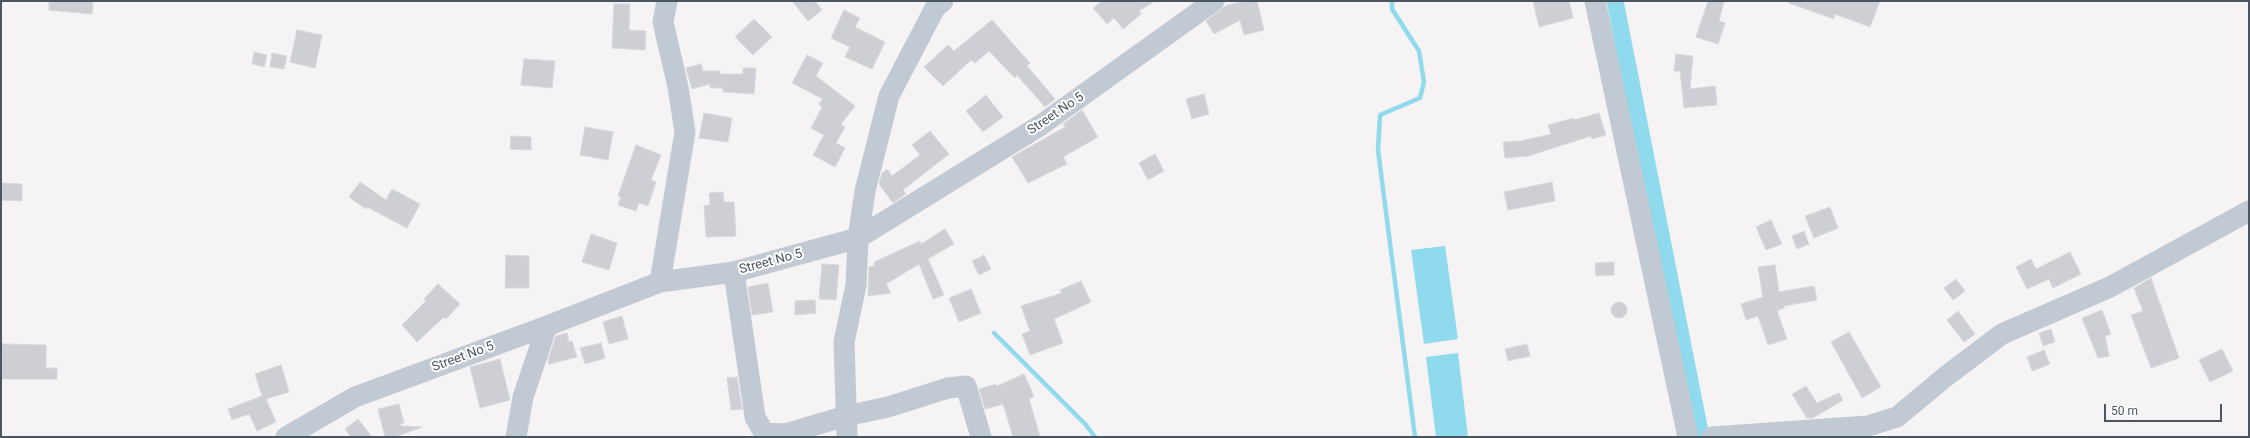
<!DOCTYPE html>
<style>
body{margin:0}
#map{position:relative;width:2250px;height:438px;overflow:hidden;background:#f5f3f3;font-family:Roboto,sans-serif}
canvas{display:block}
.frame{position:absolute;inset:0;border:2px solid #4a5661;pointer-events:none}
.scale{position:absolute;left:2104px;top:404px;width:118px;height:18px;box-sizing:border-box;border:2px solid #4a5661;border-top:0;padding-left:5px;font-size:12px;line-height:14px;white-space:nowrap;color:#4a5661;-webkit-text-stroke:3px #fff;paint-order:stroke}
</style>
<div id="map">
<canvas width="2250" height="438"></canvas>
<div class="frame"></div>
<div class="scale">50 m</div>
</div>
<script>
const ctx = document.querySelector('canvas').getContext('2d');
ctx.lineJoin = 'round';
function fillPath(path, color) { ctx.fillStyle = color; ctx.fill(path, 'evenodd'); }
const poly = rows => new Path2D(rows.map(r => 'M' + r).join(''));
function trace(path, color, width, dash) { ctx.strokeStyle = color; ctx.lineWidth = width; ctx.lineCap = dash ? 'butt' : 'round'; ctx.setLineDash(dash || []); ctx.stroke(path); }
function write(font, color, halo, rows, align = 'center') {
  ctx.font = font + ' Roboto,sans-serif'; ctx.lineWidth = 4; ctx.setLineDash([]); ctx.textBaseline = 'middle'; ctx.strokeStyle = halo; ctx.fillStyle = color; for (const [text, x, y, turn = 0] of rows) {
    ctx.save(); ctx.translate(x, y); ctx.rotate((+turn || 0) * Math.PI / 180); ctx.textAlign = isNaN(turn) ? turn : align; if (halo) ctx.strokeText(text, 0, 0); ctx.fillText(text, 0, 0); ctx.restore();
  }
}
const water = poly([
 [1445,246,1458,339,1424,344,1411,250],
 [1458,353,1468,437,1436,437,1426,357]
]);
const stream = poly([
 [1392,1,1392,9,1419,51,1424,82,1420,98,1380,115,1378,150,1415,437],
 [994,333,1086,425,1095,437]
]);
const canal = poly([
 [1615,1,1701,437]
]);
const building = poly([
 [49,1,93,1,92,14,49,10,49,1],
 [792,1,815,1,822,10,808,21,792,1],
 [1102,1,1155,1,1139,11,1141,14,1123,29,1114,18,1107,24,1093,8,1102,1],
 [1247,1,1257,1,1264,30,1244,35,1240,20,1214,34,1206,21,1227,5,1247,1],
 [1533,1,1569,1,1573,18,1539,27,1533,1],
 [1708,1,1724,1,1719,21,1725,23,1718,44,1696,37,1708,1],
 [1789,1,1880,1,1870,27,1835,14,1834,19,1789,3,1789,1],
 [614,4,630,4,629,30,646,31,645,50,612,48,614,4],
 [844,10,860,18,855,27,885,42,872,69,845,57,850,47,831,38,844,10],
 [754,19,772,37,753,55,735,37,754,19],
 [992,20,1030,63,1027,66,1055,99,1045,107,1017,75,1015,78,989,51,975,63,971,60,943,86,924,67,948,45,954,51,992,20],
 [297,30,322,35,315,68,290,62,297,30],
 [254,52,267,55,264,67,252,64,254,52],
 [272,53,287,56,284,69,270,67,272,53],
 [1676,54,1693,56,1690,89,1715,86,1717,105,1684,108,1680,71,1674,71,1676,54],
 [807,55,823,63,816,76,855,106,841,124,845,127,836,143,845,148,835,167,813,155,824,135,811,128,822,107,819,104,823,99,792,83,807,55],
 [524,59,555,61,552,88,521,85,524,59],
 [701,64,703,71,720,71,720,74,743,74,743,68,756,68,754,94,723,92,723,88,710,88,710,84,692,89,686,68,701,64],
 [1204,94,1209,114,1192,119,1186,99,1204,94],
 [986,95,1003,117,983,132,966,111,986,95],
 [1082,110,1098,137,1063,157,1067,164,1028,183,1012,157,1065,127,1063,124,1082,110],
 [704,113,732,118,728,142,699,138,704,113],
 [1599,113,1606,135,1592,139,1591,136,1528,156,1505,158,1503,142,1521,141,1551,134,1548,125,1574,118,1574,120,1599,113],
 [585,127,613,132,608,160,580,155,585,127],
 [930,131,949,154,903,190,906,194,893,203,879,184,882,173,887,169,892,176,920,155,912,145,930,131],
 [511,136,531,137,531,150,510,149,511,136],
 [636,145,661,155,651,180,656,182,648,206,639,203,636,211,618,205,621,197,618,196,636,145],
 [1155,154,1164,171,1148,180,1139,163,1155,154],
 [360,182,386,200,392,189,420,204,407,228,367,207,366,209,349,197,360,182],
 [1552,182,1555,201,1508,210,1504,192,1552,182],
 [1,183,22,184,22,201,1,200,1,183],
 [723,192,724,202,734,202,736,236,706,237,704,206,710,205,709,193,723,192],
 [1830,207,1838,228,1814,238,1805,216,1830,207],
 [1771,220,1782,244,1766,250,1756,227,1771,220],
 [945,229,954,244,928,259,944,295,933,299,919,264,886,284,891,293,868,296,869,267,874,266,874,262,920,241,921,244,945,229],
 [1804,231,1809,244,1797,249,1792,236,1804,231],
 [591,234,617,243,609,270,582,262,591,234],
 [2070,252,2081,274,2053,288,2049,279,2027,289,2016,267,2031,259,2036,269,2070,252],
 [506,255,529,256,529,288,505,288,506,255],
 [984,255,991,269,979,275,972,261,984,255],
 [1614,262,1614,275,1596,276,1595,263,1614,262],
 [822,264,839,265,836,300,819,299,822,264],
 [1775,265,1779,292,1814,286,1817,300,1784,306,1784,308,1777,311,1787,339,1768,345,1758,316,1746,320,1741,304,1763,297,1758,267,1775,265],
 [2151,278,2179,358,2151,368,2131,315,2143,311,2134,288,2151,278],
 [1956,279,1965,291,1953,300,1944,288,1956,279],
 [1081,281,1091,302,1054,319,1063,343,1030,355,1022,334,1030,331,1021,306,1062,293,1060,290,1081,281],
 [768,283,773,312,752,315,748,287,768,283],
 [438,284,460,304,446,319,444,317,417,342,402,325,426,301,424,299,438,284],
 [971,289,981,313,959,322,949,298,971,289],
 [815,300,816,313,795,315,795,301,815,300],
 '1611 310a8 8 0 1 1 16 0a8 8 0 1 1-16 0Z',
 [2102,310,2111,334,2105,336,2109,356,2098,358,2082,318,2102,310],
 [1958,311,1975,334,1964,342,1947,320,1958,311],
 [622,316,628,339,609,344,603,322,622,316],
 [2051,329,2055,342,2043,346,2039,333,2051,329],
 [1849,332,1881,387,1862,398,1831,342,1849,332],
 [567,333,569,342,572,341,577,357,549,364,548,360,556,336,567,333],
 [601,343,605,358,585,364,580,348,601,343],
 [1,344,46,345,46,368,57,368,57,379,1,379,1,344],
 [1527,344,1530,356,1508,361,1505,349,1527,344],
 [2222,349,2233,371,2210,382,2199,360,2222,349],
 [2044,350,2050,364,2032,371,2027,357,2044,350],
 [500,359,510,400,480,408,470,367,500,359],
 [281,365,289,392,266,399,276,422,257,431,249,414,232,420,228,409,262,396,255,374,281,365],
 [1024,374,1034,396,1029,399,1040,437,1013,437,1003,404,985,409,979,389,996,384,997,386,1024,374],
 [737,377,742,409,731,410,727,378,737,377],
 [1806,386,1817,403,1839,393,1843,400,1813,418,1807,418,1792,394,1806,386],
 [399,404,404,423,400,424,401,426,422,427,395,437,385,437,378,409,399,404],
 [358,419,372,437,351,437,345,429,358,419]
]);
const minor = poly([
 [1595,1,1688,437],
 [734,272,755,417,764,433,785,434,846,416,888,407,948,388,966,386,981,437],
 [660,282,685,132,678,87,663,22,667,1],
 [286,437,355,397,547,326,660,282,734,272,858,238,1041,125,1214,1],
 [516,437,523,397,547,326],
 [847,437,844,342,856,285,858,238,865,191,889,96,935,8,943,1],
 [1712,437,1868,426,1897,417,1945,377,2002,334,2110,287,2249,211]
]);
const streetNames = [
 ["Street No 5",1056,114,-34],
 ["Street No 5",771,262,-15],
 ["Street No 5",463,357,-20]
];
fillPath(water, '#90daee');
trace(stream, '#90daee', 4.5);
trace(canal, '#90daee', 17);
fillPath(building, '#cdcfd5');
trace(building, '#d7d9de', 1);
trace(minor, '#c1cad2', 21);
write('13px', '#4a5661', '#fff', streetNames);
</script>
